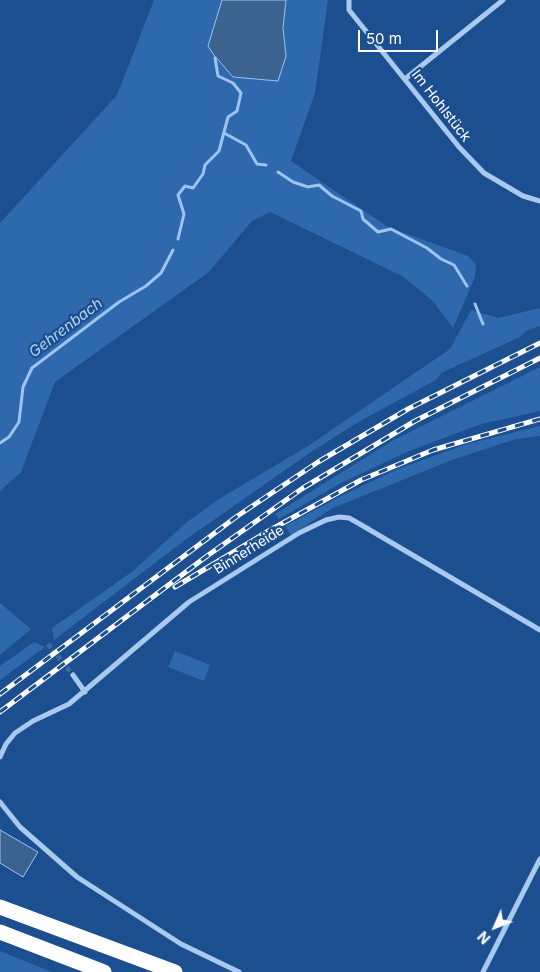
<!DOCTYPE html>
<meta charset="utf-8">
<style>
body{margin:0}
#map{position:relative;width:540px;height:972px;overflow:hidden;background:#1b4f8f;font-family:Inter,sans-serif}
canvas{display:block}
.north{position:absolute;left:470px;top:902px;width:50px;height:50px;-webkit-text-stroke:4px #1b4f8f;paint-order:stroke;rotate:226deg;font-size:14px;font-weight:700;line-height:20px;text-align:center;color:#fff}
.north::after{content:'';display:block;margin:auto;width:18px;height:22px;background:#fff;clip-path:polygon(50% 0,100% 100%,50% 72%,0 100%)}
.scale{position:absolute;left:358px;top:30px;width:80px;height:22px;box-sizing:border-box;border:2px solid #fff;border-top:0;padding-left:6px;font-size:15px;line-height:18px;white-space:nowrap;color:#fff;-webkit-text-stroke:4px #1b4f8f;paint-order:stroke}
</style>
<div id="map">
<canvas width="540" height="972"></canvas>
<div class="north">N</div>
<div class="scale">50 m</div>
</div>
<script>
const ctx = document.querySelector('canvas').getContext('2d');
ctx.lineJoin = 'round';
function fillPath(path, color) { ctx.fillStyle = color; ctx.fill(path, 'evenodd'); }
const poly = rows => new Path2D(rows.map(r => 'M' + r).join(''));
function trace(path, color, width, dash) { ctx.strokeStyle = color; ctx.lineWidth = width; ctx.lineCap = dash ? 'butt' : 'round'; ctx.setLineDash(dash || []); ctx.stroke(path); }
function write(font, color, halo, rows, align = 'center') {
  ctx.font = font + ' Inter,sans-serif'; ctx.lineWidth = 4.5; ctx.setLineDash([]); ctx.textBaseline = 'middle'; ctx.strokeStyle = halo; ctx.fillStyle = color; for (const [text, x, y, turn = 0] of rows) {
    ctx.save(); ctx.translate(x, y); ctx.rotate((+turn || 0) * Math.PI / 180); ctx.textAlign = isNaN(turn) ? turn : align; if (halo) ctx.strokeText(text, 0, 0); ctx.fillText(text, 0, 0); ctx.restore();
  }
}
const green = poly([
 [154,0,328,0,315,93,291,161,388,227,468,256,476,264,475,277,453,328,432,300,402,276,270,212,252,221,209,272,55,382,21,472,0,491,0,223,117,95],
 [540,308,540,326,526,331,520,337,441,373,436,380,360,421,311,452,185,540,54,640,52,628,133,571,187,522,219,499,308,446,450,349,471,310,498,318],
 [540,367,540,411,481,424,409,451,339,484,279,519,275,514,392,441],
 [540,426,540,436,516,439,452,460,333,508,291,535,285,526,343,495,398,469,467,444],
 [0,603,31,629,0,655],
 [34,642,45,647,0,680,0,666],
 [175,651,210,665,204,681,168,667],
 [0,951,52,972,0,972]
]);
const water = poly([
 [222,0,286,0,283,28,286,56,278,81,233,77,213,54,208,46,222,0],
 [0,830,38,852,23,877,0,863,0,830]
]);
const stream = poly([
 [224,133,246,145,257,164,266,165],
 [278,172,293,182,308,187,319,185,332,196,361,211,363,219,378,232,391,229,427,248,441,259,454,265,467,286],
 [178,239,184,214,178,195,185,186,193,188,203,174,205,165,219,151,228,117,237,111,241,93,233,83,218,76,215,58],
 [475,304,483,324],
 [0,443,9,437,19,422,23,387,32,368,119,302,146,286,161,273,173,250]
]);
const streetTunnel = poly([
 [48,644,73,675]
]);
const street = poly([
 [349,0,349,10,459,147,484,173,523,196,540,201],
 [405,79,503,0],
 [73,675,85,692],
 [0,757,6,744,15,733,33,721,69,704,189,602,299,533,326,520,339,517,349,518,358,523,540,630],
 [0,802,20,827,77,877,181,944,239,972],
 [483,972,540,859]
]);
const highway = poly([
 [0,907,175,972],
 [0,932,104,972]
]);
const rail = poly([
 [175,587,272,529,361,480,433,450,540,419],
 [0,694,236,517,318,462,408,409,540,343],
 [0,712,207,556,303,488,415,421,540,358]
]);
const streetNames = [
 ["Im Hohlstück",441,106,52],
 ["Binnerheide",249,550,-32]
];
const waterNames = [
 ["Gehrenbach",66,328,-37]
];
fillPath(green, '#2e69ad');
fillPath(water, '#3c6290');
trace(water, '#9cc4f0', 1);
trace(stream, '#9cc4f0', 3);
trace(streetTunnel, '#3d69a0', 5, [5, 2.5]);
trace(street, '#a9c9ee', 5);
trace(highway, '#fff', 15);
trace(rail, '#fff', 5);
trace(rail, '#1b4f8f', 3, [9]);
write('14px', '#fff', '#1b4f8f', streetNames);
write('italic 15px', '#b5d3f5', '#1b4f8f', waterNames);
</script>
